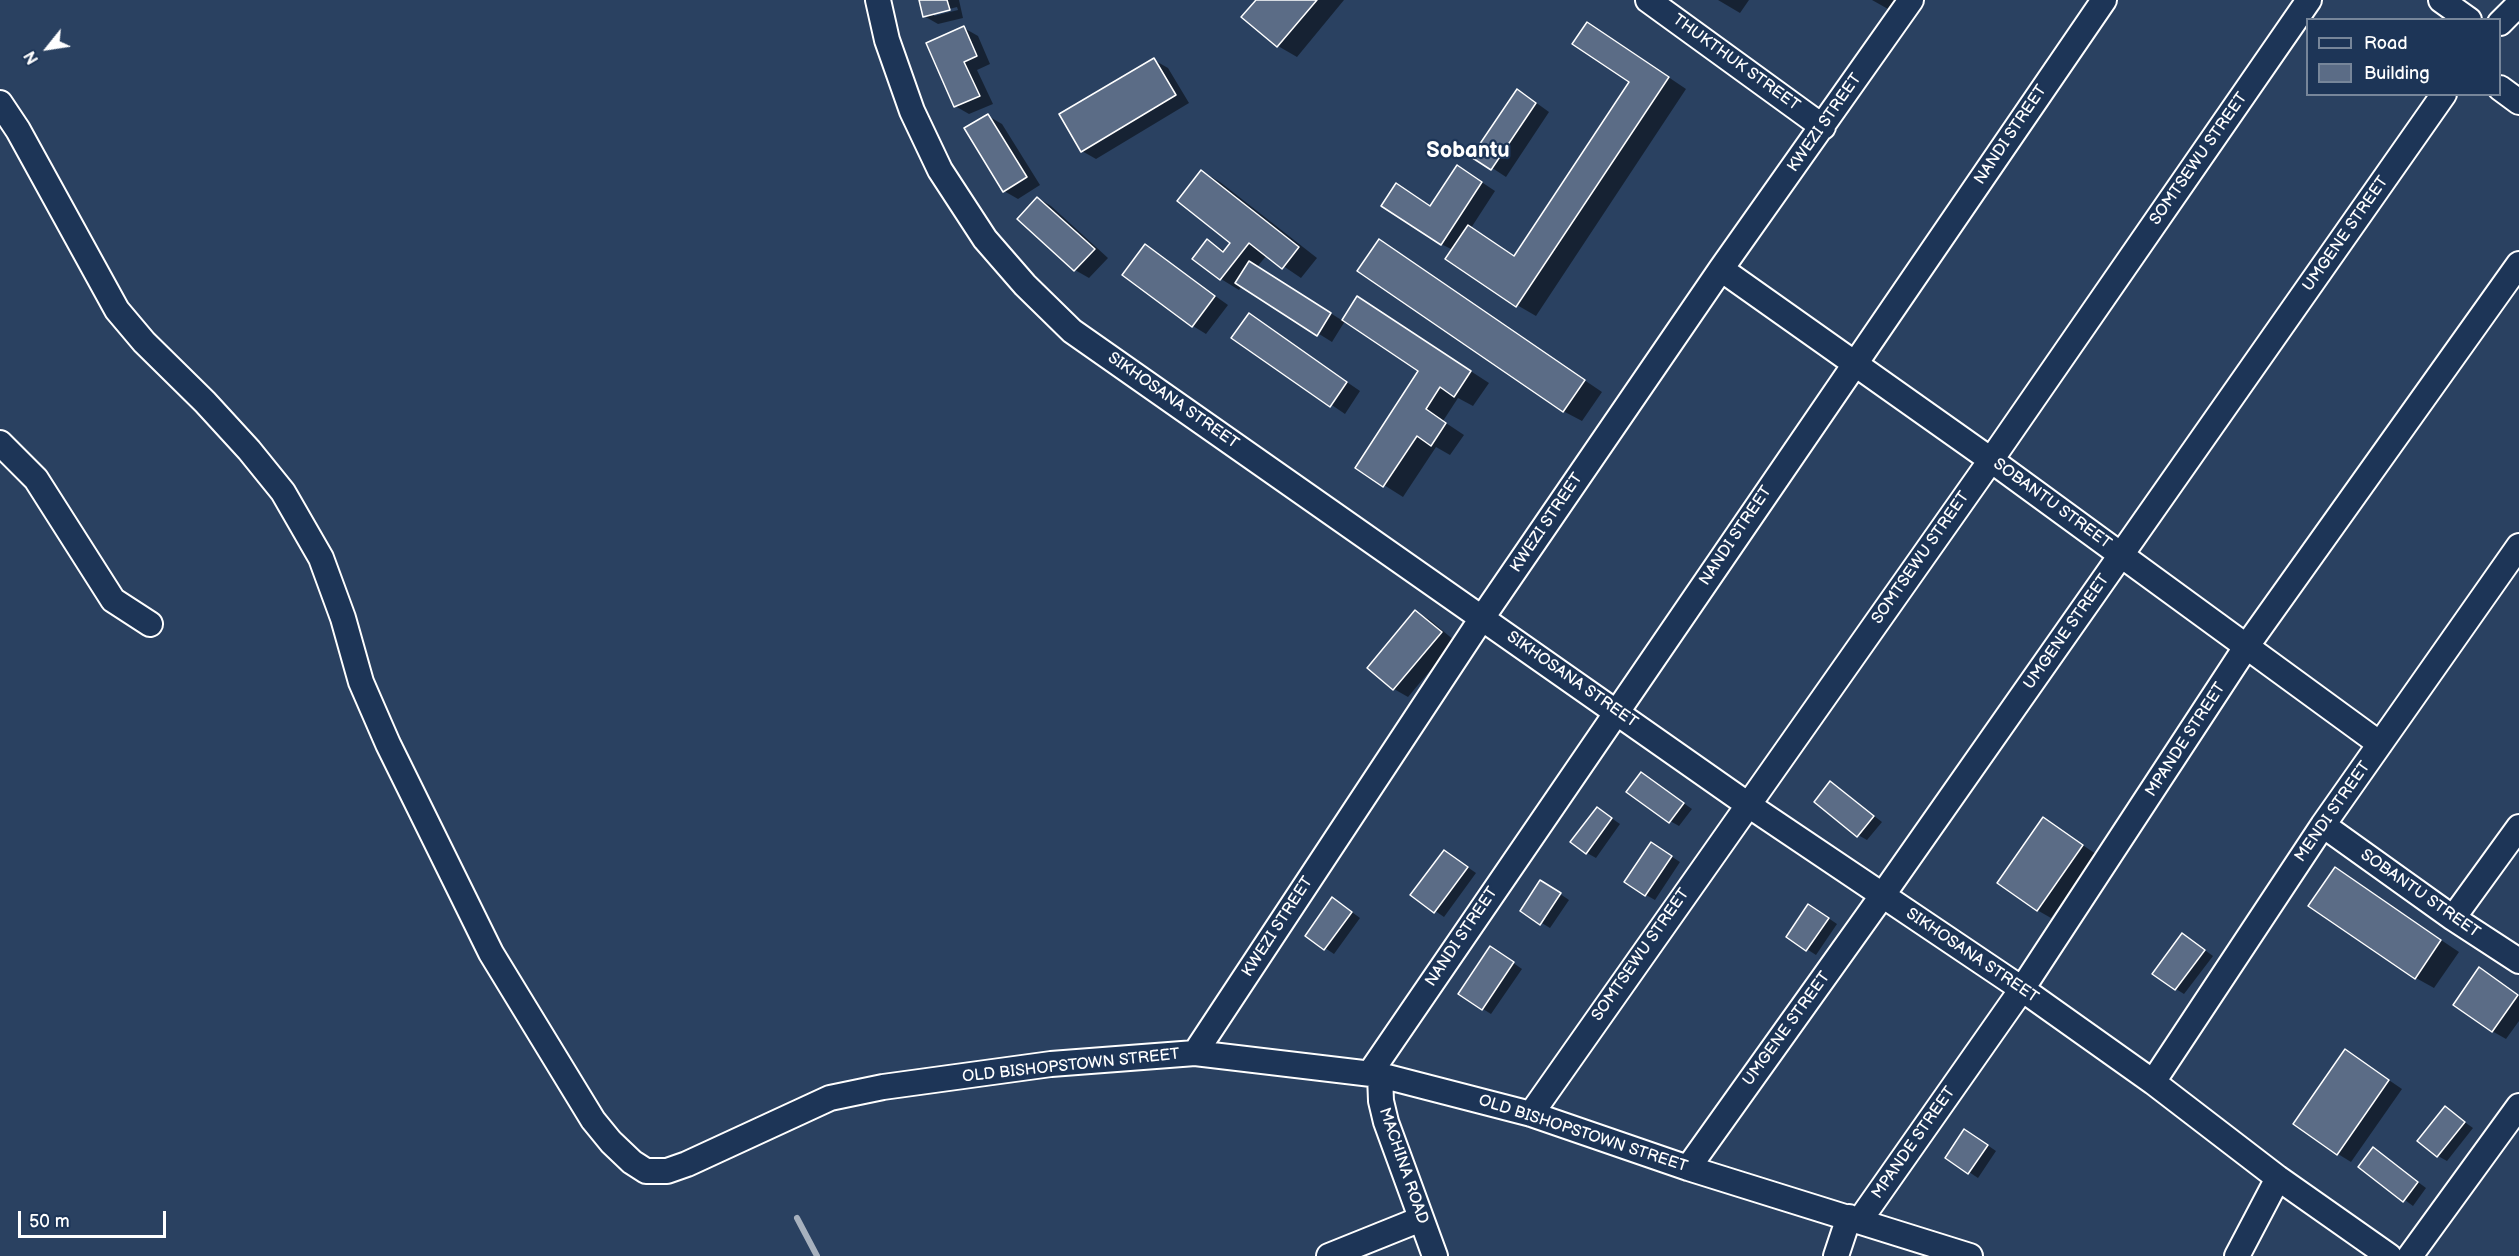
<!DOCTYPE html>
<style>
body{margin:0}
#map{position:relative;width:2519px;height:1256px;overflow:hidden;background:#2a4161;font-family:"Balsamiq Sans",sans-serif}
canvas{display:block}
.legend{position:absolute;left:2306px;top:18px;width:195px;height:78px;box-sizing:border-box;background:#1d3557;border:2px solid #77869a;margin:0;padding:8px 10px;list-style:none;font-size:18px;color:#fff}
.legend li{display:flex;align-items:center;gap:12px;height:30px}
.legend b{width:30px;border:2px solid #77869a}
.north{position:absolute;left:18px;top:18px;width:60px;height:60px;-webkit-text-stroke:4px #1d3557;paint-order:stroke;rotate:240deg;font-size:16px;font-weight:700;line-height:24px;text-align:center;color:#fff}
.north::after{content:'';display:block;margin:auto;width:21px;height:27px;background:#fff;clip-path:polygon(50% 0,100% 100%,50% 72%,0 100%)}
.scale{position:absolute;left:18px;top:1211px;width:148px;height:27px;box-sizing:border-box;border:3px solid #fff;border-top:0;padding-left:8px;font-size:18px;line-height:21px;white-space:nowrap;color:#fff;-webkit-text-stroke:4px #1d3557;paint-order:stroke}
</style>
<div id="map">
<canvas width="2519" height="1256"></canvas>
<ul class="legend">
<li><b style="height:8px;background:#1d3557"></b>Road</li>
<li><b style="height:16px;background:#5b6c86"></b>Building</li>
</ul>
<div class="north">N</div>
<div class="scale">50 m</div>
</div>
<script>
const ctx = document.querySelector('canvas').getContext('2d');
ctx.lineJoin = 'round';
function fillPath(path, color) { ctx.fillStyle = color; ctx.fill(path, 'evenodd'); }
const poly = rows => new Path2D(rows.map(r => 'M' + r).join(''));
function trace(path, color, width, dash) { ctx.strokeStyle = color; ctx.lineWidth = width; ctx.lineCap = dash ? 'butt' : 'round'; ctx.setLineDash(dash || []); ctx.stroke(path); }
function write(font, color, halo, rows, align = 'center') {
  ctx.font = font + ' "Balsamiq Sans",sans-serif'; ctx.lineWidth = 4.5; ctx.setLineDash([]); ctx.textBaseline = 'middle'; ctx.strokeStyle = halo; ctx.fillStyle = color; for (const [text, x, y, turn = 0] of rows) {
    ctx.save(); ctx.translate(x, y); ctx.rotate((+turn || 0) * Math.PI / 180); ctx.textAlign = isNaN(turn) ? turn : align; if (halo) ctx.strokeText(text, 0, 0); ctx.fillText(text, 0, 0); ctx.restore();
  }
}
const shadow = poly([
 [921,0,959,0,963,18,938,24,924,16],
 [957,7,958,10,934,16,934,13],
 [1257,0,1344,0,1297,57,1278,46,1243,17],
 [1718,0,1749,0,1740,13],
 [1872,0,1894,0,1888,9],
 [964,28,978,36,990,64,977,70,993,104,969,114,955,106],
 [1606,35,1686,89,1536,316,1517,305,1453,250,1441,244,1410,193,1431,207,1471,175,1495,191,1471,228,1515,256,1631,82],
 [1154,60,1168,68,1189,103,1096,159,1082,151],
 [1531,99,1549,112,1506,177,1474,156],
 [988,116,1002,124,1040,185,1018,199,1004,191],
 [1201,171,1220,182,1317,258,1301,278,1267,255,1257,267,1343,321,1358,298,1489,383,1473,406,1458,398,1443,421,1464,435,1450,455,1436,447,1403,497,1357,468,1420,371,1345,321,1332,342,1242,286,1239,290,1221,279,1207,241,1225,251,1232,242],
 [1038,198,1051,206,1108,258,1089,278,1075,270,1020,218],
 [1379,241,1602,392,1582,421,1563,411],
 [1145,246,1228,305,1206,334,1193,326],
 [1249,315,1360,391,1345,414,1233,338],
 [1416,612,1430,620,1455,641,1408,697,1394,689,1369,668],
 [1642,774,1692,809,1679,826,1670,821],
 [1831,783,1882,822,1867,840,1858,835],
 [1597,808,1620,824,1596,858,1587,853],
 [2044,819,2096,854,2051,918,2037,910],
 [1660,849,1680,862,1655,900,1646,895],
 [1453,857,1476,873,1444,917,1412,895],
 [2335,869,2459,952,2434,988,2416,978],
 [1550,887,1569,900,1550,928,1522,911],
 [1341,904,1360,918,1334,954,1325,948],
 [1818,911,1837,924,1816,955,1788,937],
 [2191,940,2213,956,2184,994,2176,989],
 [1499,953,1522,969,1491,1014,1483,1009],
 [2493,977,2519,996,2519,1021,2506,1039,2492,1031],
 [2346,1051,2402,1089,2351,1162,2338,1154],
 [2445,1108,2473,1128,2447,1161,2438,1156],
 [1974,1136,1996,1151,1978,1178,1969,1172],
 [2374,1149,2426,1188,2413,1206,2361,1167]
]);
const stream = poly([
 [797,1218,817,1256]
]);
const building = poly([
 [919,0,947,0,950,10,923,17,919,0],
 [1256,0,1317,0,1277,47,1241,17,1256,0],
 [1587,22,1669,77,1516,307,1445,259,1468,225,1514,256,1629,82,1572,44,1587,22],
 [964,26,977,56,964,62,980,96,954,107,926,43,964,26],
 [1154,58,1176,95,1081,152,1059,114,1154,58],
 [1517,89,1536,103,1491,170,1471,157,1517,89],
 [988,114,1027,177,1003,192,964,128,988,114],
 [1457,165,1482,182,1441,245,1381,206,1396,183,1430,206,1457,165],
 [1201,170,1299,247,1282,269,1249,243,1220,280,1192,259,1207,239,1223,252,1230,243,1177,201,1201,170],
 [1037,197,1095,249,1074,271,1017,219,1037,197],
 [1379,239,1585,380,1563,412,1357,271,1379,239],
 [1145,244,1215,296,1192,327,1122,275,1145,244],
 [1249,261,1331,313,1317,336,1235,283,1249,261],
 [1357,296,1471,371,1454,397,1440,387,1426,409,1446,423,1431,446,1417,436,1383,487,1355,468,1418,371,1342,320,1357,296],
 [1249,313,1347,382,1330,407,1231,338,1249,313],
 [1415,610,1442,632,1393,690,1367,668,1415,610],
 [1641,772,1684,803,1669,823,1626,792,1641,772],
 [1830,781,1874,816,1857,837,1814,802,1830,781],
 [1597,807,1612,818,1586,854,1570,842,1597,807],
 [2043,817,2083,845,2037,911,1997,883,2043,817],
 [1651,842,1672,856,1645,896,1624,882,1651,842],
 [1444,850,1468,867,1434,913,1410,895,1444,850],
 [2335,867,2441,940,2415,979,2308,906,2335,867],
 [1540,880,1561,893,1540,925,1520,911,1540,880],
 [1332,897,1352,912,1324,950,1305,936,1332,897],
 [1808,904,1829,918,1806,951,1786,937,1808,904],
 [2182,933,2205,950,2175,990,2152,974,2182,933],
 [1490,946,1514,962,1482,1010,1458,994,1490,946],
 [2479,967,2518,995,2492,1032,2453,1005,2479,967],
 [2345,1049,2389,1080,2337,1155,2293,1124,2345,1049],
 [2445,1106,2465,1122,2437,1157,2417,1141,2445,1106],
 [1964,1129,1988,1145,1968,1174,1945,1158,1964,1129],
 [2373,1147,2418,1182,2403,1202,2358,1167,2373,1147]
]);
const street = poly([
 [878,0,887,40,912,111,940,170,985,239,1025,285,1072,331,1747,804,2022,989,2153,1082,2278,1178,2389,1256],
 [1648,0,1823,127],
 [2441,0,2469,20],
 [2500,23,2519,4],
 [2500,88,2519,102],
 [0,103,18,130,117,310,144,342,205,402,249,450,283,492,321,558,343,618,361,682,388,744,491,953,593,1120,611,1142,632,1162,646,1171,667,1171,687,1164,830,1098,883,1087,1051,1064,1195,1053,1380,1075,1531,1114,1688,1168,1970,1256],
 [1721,269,1991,460,2380,744],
 [0,443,36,479,113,600,150,624],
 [2323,825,2453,918,2519,961],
 [2453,918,2519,827],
 [1195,1053,1482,618,1721,269,1911,0],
 [1370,1073,2104,0],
 [1380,1075,1381,1101,1386,1122,1435,1256],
 [2153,1082,2323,825,2519,546],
 [1531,1114,1991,460,2309,0],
 [1688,1168,1882,896,2444,94],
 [1860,1220,2022,989,2246,647,2519,264],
 [1329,1256,1421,1219],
 [1836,1256,1849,1217],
 [2237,1256,2278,1178],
 [2410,1256,2519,1106]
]);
const streetNames = [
 ["THUKTHUK STREET",1736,63,36],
 ["KWEZI STREET",1825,123,-55],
 ["NANDI STREET",2011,135,-56],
 ["SOMTSEWU STREET",2199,159,-55],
 ["UMGENE STREET",2346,234,-55],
 ["SIKHOSANA STREET",1173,401,35],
 ["SOBANTU STREET",2052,504,36],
 ["KWEZI STREET",1547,523,-56],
 ["NANDI STREET",1736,536,-56],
 ["SOMTSEWU STREET",1921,558,-55],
 ["UMGENE STREET",2067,632,-55],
 ["SIKHOSANA STREET",1572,680,35],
 ["MPANDE STREET",2186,740,-57],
 ["MENDI STREET",2333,812,-55],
 ["SOBANTU STREET",2420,894,35],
 ["KWEZI STREET",1278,927,-57],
 ["NANDI STREET",1462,937,-56],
 ["SOMTSEWU STREET",1641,955,-55],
 ["SIKHOSANA STREET",1972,956,34],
 ["UMGENE STREET",1787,1029,-54],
 ["OLD BISHOPSTOWN STREET",1071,1066,-6],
 ["OLD BISHOPSTOWN STREET",1583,1134,18],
 ["MPANDE STREET",1914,1143,-55],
 ["MACHINA ROAD",1403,1166,71]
];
const districtNames = [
 ["Sobantu",1468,151]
];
fillPath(shadow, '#0007');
trace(stream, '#a7b1be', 6);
fillPath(building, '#5b6c86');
trace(building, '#fff', 1.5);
trace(street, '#fff', 28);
trace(street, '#1d3557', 24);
write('16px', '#fff', '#1d3557', streetNames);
write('bold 22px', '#fff', '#1d3557', districtNames);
</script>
